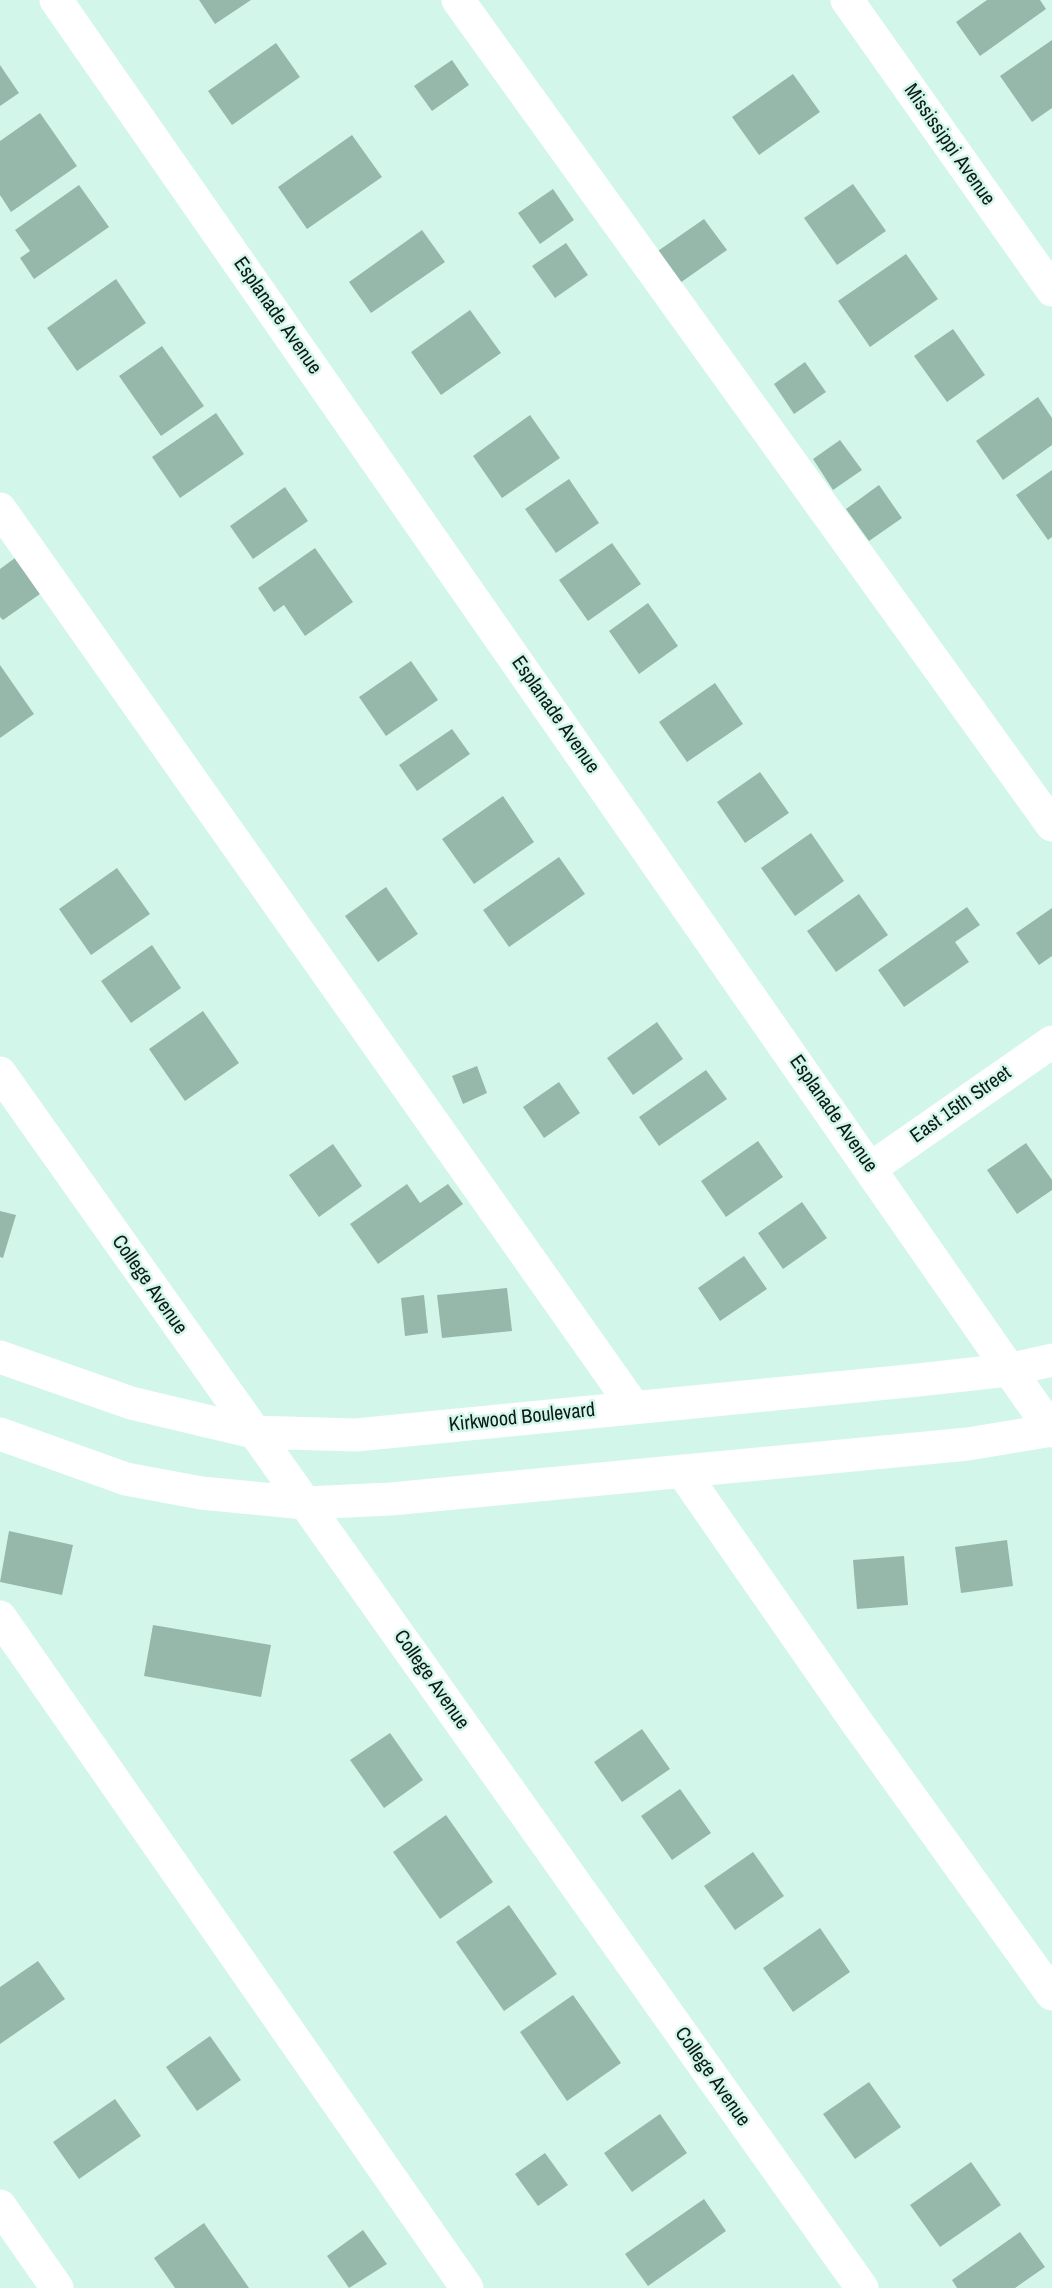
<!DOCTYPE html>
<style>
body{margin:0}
canvas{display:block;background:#d2f6e9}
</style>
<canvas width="1052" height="2288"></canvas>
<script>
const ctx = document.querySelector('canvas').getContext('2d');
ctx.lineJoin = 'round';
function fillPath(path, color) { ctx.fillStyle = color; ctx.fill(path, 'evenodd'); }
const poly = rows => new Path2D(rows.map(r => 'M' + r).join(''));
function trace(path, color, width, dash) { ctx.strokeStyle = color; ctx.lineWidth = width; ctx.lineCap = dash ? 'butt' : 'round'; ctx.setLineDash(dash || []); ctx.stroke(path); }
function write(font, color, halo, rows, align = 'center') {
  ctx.font = font + ' "Archivo Narrow",sans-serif'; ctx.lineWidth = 5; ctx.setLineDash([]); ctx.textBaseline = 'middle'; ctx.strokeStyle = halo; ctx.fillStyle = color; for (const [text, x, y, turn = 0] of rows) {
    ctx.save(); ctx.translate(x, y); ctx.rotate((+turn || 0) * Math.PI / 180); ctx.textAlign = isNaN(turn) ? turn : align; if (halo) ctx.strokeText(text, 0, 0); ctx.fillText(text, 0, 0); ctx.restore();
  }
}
const building = poly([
 [199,0,251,0,215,24],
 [987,0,1040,0,1046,9,980,56,956,22],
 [1052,40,1052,108,1032,122,1000,76],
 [276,43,300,77,232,125,208,91],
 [452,60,469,85,432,111,414,86],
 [0,65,19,93,0,106],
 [793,74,820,112,759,155,732,117],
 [40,113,77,166,11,212,0,195,0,141],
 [352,135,382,177,307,229,278,187],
 [853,184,886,231,837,265,804,218],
 [79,185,109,227,34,279,20,258,30,251,15,230],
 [553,189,574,220,540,244,518,213],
 [704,219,727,250,677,285,655,253],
 [422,230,445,262,371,313,349,282],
 [566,243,588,275,555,298,532,266],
 [906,254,938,299,870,347,838,301],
 [116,279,146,323,77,371,47,328],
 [470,310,501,353,441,395,411,352],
 [953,329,985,375,947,402,914,356],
 [162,346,204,406,161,436,119,376],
 [805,362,826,392,794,414,774,384],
 [1038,397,1052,418,1052,445,1003,480,976,441],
 [216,413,244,454,180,498,152,457],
 [530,415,560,458,502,498,473,456],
 [840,440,862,470,833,490,813,459],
 [1052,470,1052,537,1048,540,1016,495],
 [569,479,599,523,556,553,525,509],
 [879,485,902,518,869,541,846,509],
 [285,487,308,521,253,559,230,526],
 [612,543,641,584,588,621,559,580],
 [315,548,353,602,305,636,284,605,274,612,258,588],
 [15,558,40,594,3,620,0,617,0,569],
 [648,603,678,646,639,674,609,631],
 [411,661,438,700,386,736,359,697],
 [0,665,34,714,0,738],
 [715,683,743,724,687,762,659,722],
 [452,729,470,754,417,791,399,765],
 [760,772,789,813,745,843,717,802],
 [503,796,534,842,474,884,442,839],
 [811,833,844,881,795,916,761,868],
 [559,857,585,894,509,947,483,910],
 [117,868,150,914,91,955,59,909],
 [386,887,418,934,378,962,345,916],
 [859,894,888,935,836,972,807,931],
 [967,907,980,925,955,942,969,962,904,1007,878,970],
 [1052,908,1052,956,1039,965,1016,933],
 [152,945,181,988,131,1023,101,981],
 [203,1011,239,1063,185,1101,149,1049],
 [657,1022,683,1059,633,1095,607,1058],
 [477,1066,487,1093,463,1104,452,1076],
 [706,1070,727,1099,659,1146,639,1117],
 [559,1082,580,1113,544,1138,523,1107],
 [758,1141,783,1177,726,1217,701,1181],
 [1026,1143,1052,1180,1052,1190,1017,1214,987,1170],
 [333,1144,362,1186,319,1217,289,1175],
 [407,1184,420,1203,448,1184,463,1204,378,1264,350,1224],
 [802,1202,827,1238,783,1269,758,1233],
 [0,1211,16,1215,3,1258,0,1257],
 [744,1256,767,1289,720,1321,698,1288],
 [507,1288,512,1331,442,1338,437,1295],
 [424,1295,428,1333,405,1336,401,1298],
 [9,1531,73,1545,62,1595,0,1582],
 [1007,1540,1013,1586,961,1593,955,1547],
 [904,1556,908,1605,857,1609,853,1560],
 [153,1625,271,1645,261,1697,144,1676],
 [642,1729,670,1769,622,1802,594,1762],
 [390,1733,423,1780,384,1808,350,1760],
 [680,1789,711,1833,672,1860,641,1816],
 [446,1815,493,1882,440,1919,393,1852],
 [753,1852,784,1896,735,1930,704,1886],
 [509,1905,557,1974,504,2011,456,1942],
 [820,1928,850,1972,793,2012,763,1968],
 [38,1961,65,1999,0,2044,0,1987],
 [573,1995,621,2063,567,2101,520,2032],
 [210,2036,241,2080,197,2111,166,2067],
 [869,2082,901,2127,855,2159,823,2114],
 [115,2099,141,2136,79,2179,53,2142],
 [660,2114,687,2153,632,2192,604,2153],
 [545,2153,568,2185,538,2206,515,2174],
 [971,2162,1001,2205,940,2247,910,2205],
 [704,2199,726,2231,648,2286,625,2254],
 [204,2223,249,2288,175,2288,154,2258],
 [363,2230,387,2264,349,2288,327,2256],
 [1020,2232,1045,2267,1015,2288,957,2288,952,2280]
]);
const minor = poly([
 [56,0,1052,1431],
 [458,0,1052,825],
 [847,0,1052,290],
 [0,509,633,1406],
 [0,1073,862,2288],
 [871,1168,1052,1042],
 [0,1357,131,1403,253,1432,356,1435,918,1380,1008,1370,1052,1360],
 [0,1434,126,1479,201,1493,305,1503,391,1499,968,1444,1052,1430],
 [682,1471,853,1717,1052,1994],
 [0,1617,467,2288],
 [0,2206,57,2288]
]);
const streetNames = [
 ["Mississippi Avenue",949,145,55],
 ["Esplanade Avenue",277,316,55],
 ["Esplanade Avenue",555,715,55],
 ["East 15th Street",961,1105,-35],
 ["Esplanade Avenue",833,1114,55],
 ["College Avenue",149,1285,55],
 ["Kirkwood Boulevard",522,1418,-6],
 ["College Avenue",431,1680,55],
 ["College Avenue",712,2077,55]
];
fillPath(building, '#95b8ab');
trace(minor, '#fff', 33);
write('20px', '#0d1a16', '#d2f6e9', streetNames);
</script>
